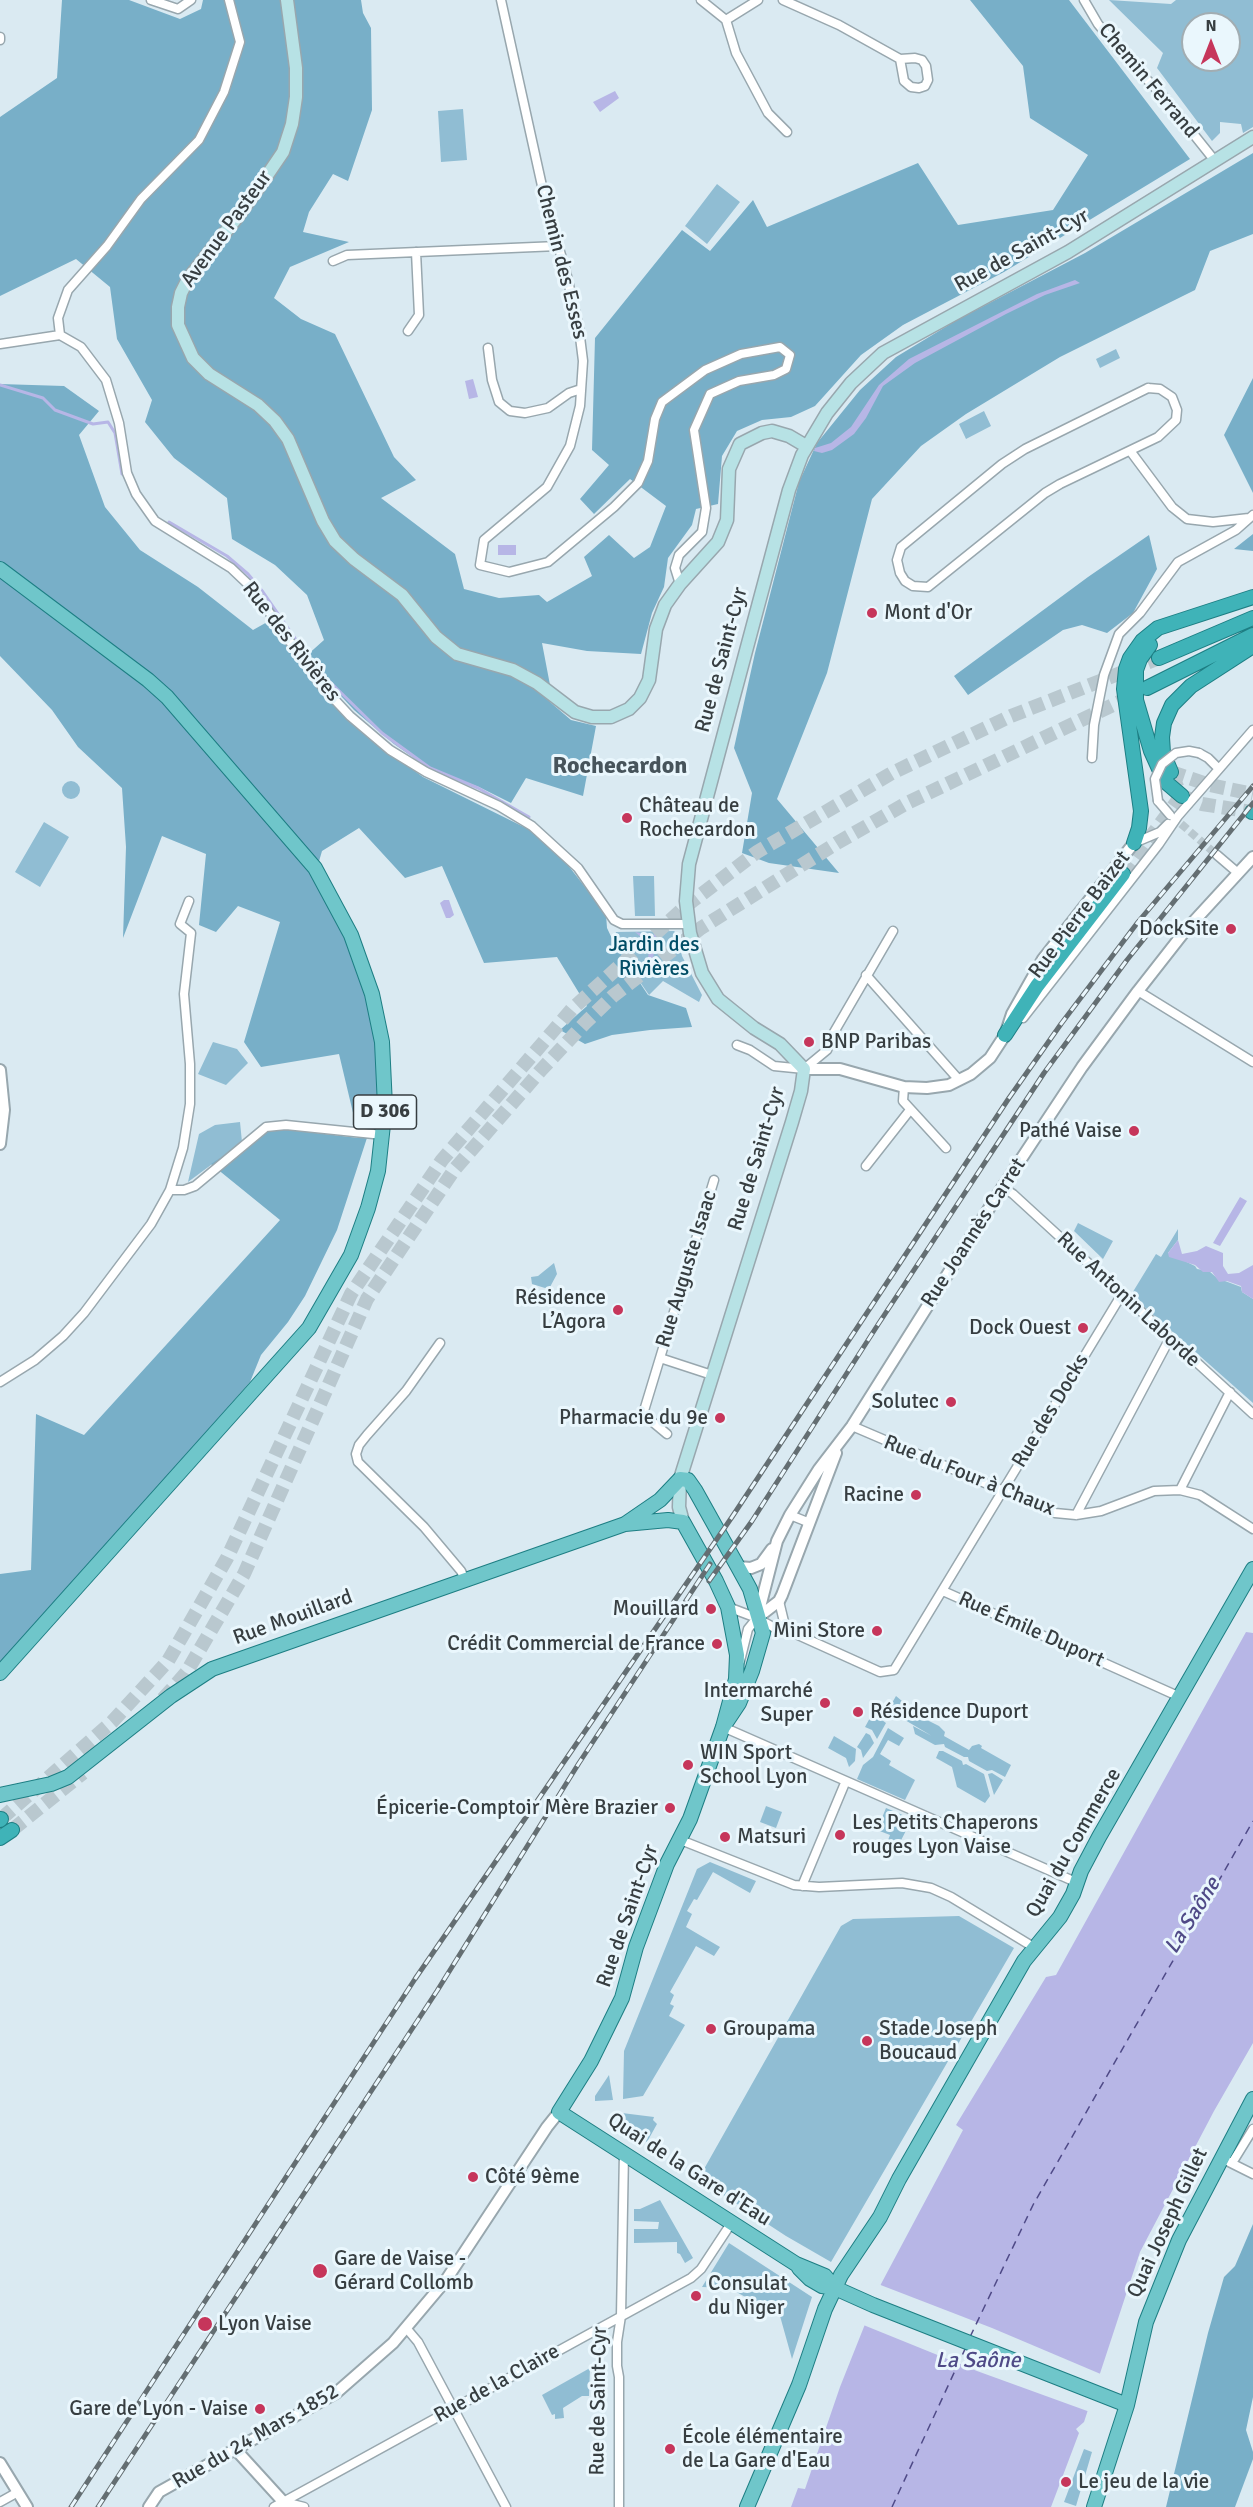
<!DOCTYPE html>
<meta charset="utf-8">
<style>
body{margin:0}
#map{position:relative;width:1253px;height:2507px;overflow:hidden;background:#daeaf2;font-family:Signika,sans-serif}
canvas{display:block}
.north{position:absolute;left:1181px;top:12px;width:60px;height:60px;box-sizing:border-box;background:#eaf7fd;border:2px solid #a2adb2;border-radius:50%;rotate:0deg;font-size:16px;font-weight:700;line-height:24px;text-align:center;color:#373e41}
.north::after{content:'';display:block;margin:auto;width:21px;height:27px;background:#c6365b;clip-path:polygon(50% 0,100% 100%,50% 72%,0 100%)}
</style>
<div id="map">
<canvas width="1253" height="2507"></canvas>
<div class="north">N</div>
</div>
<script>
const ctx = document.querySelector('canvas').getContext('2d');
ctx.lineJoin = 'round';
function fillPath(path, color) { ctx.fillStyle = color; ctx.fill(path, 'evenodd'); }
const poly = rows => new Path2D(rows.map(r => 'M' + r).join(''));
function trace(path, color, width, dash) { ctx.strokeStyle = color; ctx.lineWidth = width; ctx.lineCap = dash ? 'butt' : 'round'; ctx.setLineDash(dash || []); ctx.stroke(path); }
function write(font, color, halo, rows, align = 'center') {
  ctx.font = font + ' Signika,sans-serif'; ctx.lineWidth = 6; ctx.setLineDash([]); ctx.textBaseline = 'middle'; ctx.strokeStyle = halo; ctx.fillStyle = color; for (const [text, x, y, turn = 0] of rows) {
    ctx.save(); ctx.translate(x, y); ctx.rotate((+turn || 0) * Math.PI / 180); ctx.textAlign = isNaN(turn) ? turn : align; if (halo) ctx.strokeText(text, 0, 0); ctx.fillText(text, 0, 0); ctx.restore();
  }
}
const green = poly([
 [1109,0,1171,4,1176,0,1253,0,1253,127,1243,133,1241,124,1220,122,1220,133,1212,141,1157,68,1163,53],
 [1193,24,1229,24,1229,60,1193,60],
 [463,109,467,160,441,162,438,111],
 [717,184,740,202,707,244,685,226],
 [1116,349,1120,358,1100,368,1096,359],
 [984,411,991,426,966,439,959,424],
 '62 790a9 9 0 1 1 18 0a9 9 0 1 1-18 0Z',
 [44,822,69,837,40,887,15,872],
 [633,876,654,876,655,916,635,916],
 [674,931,677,934,682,956,702,995,699,1002,663,981,649,995,616,947,614,940,616,932],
 [213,1042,237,1049,248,1063,226,1085,198,1074],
 [240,1122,242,1142,188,1182,199,1134,215,1125],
 [1078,1223,1113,1241,1103,1259,1074,1231],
 [1178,1229,1178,1240,1168,1253,1195,1266,1197,1269,1209,1271,1217,1278,1241,1287,1242,1292,1253,1299,1253,1403,1131,1295,1156,1254,1161,1257],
 [554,1263,557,1274,550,1287,545,1288,532,1284,531,1277,538,1276],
 [896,1696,902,1701,905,1709,939,1726,945,1732,944,1736,969,1750,972,1746,979,1744,982,1746,981,1748,1011,1765,1005,1777,992,1770,987,1771,969,1761,968,1757,964,1757,945,1747,944,1744,935,1745,915,1734,913,1726,932,1736,888,1710],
 [877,1705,882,1720,886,1723,877,1739,872,1730,865,1727],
 [888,1728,904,1738,899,1746,888,1740,880,1754,891,1761,889,1765,915,1780,905,1800,857,1779,863,1765,873,1757],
 [866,1733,870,1735,874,1743,863,1758,861,1750,857,1747],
 [834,1736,856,1749,855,1761,849,1767,846,1758,828,1748],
 [939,1751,943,1751,962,1761,963,1765,966,1764,984,1774,990,1796,985,1803,957,1787,952,1767,936,1758],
 [992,1773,1003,1780,994,1795,988,1774],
 [766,1806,782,1812,776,1828,760,1822],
 [886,1808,912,1819,895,1852,885,1848,890,1835,877,1830],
 [710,1862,756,1881,750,1893,713,1872,697,1900,694,1899,687,1911,692,1914,686,1927,720,1947,714,1956,696,1946,670,1992,674,1995,670,2004,674,2006,669,2016,685,2025,643,2096,623,2099,624,2051,697,1869],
 [959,1916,1014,1948,831,2262,786,2236,711,2187,712,2185,697,2175,704,2169,841,1926,853,1919],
 [609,2075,613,2100,595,2101,595,2096],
 [622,2113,654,2117,653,2120,657,2124,647,2142,626,2129],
 [660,2200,693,2258,685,2263,680,2254,677,2253,677,2242,634,2243,634,2229,658,2229,659,2222,634,2221,634,2209,640,2209],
 [729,2243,812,2297,792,2359,780,2316,729,2288,702,2287],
 [590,2368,589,2396,582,2396,563,2408,564,2418,555,2419,555,2414,552,2415,542,2395],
 [1084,2449,1092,2452,1076,2506,1064,2502]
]);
const forest = poly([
 [62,0,129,0,180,19,201,9,203,0,361,0,363,13,371,28,372,110,348,181,333,174,309,212,303,232,349,242,290,267,274,298,301,319,335,334,394,457,416,480,381,498,455,554,464,589,499,598,539,595,547,602,592,576,584,557,609,535,634,558,650,547,666,506,630,479,594,514,580,499,609,465,592,450,595,338,682,230,710,251,753,200,767,227,918,163,958,225,1053,210,1088,155,1030,118,1023,66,970,0,1069,0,1190,159,1004,272,903,325,861,355,815,406,791,417,762,420,737,431,722,456,718,504,696,509,692,525,668,558,664,587,652,613,641,654,587,651,542,643,550,685,543,696,571,720,596,726,583,796,526,778,511,803,479,787,430,769,394,744,354,710,305,657,324,640,307,595,275,565,232,539,227,498,174,458,145,422,152,400,117,339,110,287,76,259,0,296,0,117,57,78],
 [1253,153,1253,234,1210,251,1195,290,1060,357,966,414,921,446,872,499,827,673,777,799,839,873,769,863,742,853,752,793,734,748,755,653,799,482,817,443,860,390,896,357,957,320,1085,253],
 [1253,378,1253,493,1224,435],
 [0,384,64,386,99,411,79,435,105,507,140,550,198,587,253,630,269,621,317,686,387,751,423,777,530,830,564,860,606,914,607,928,616,947,648,995,686,1008,692,1027,650,1030,612,1035,585,1044,560,1030,587,1006,557,957,484,963,442,866,405,878,359,828,322,851,315,875,336,910,369,1000,378,1044,379,1101,337,1230,305,1296,288,1322,261,1355,250,1382,0,1665,0,1574,31,1570,36,1414,84,1435,280,1220,211,1164,266,1127,359,1138,339,1054,261,1067,244,1042,280,922,238,906,216,932,199,925,206,854,162,836,123,938,126,847,122,788,78,747,52,710,0,656],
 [1253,534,1253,551,1234,549],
 [1149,535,1157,569,1133,613,1107,633,1082,625,1063,630,968,695,954,676,1088,577],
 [1253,2224,1253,2397,1246,2430,1253,2452,1253,2459,1235,2507,1166,2507,1208,2333,1224,2277,1235,2266]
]);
const water = poly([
 [615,91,619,98,600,112,593,102],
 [1075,280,1080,283,1045,295,1006,314,915,363,883,386,866,418,854,434,832,450,822,453,814,451,815,448,831,443,851,427,879,385,909,359,1037,294],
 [473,379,478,397,469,399,465,381],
 [498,545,516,545,516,555,498,555],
 [444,900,449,900,454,915,450,918,446,918,440,903],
 [654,931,657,931,655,947,653,958,651,959,648,958,649,952,641,937,635,932,640,933,650,949,653,946],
 [1240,1197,1247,1201,1220,1246,1213,1243],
 [1178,1240,1182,1254,1197,1251,1206,1246,1223,1253,1223,1266,1228,1274,1239,1273,1253,1265,1253,1299,1242,1292,1241,1286,1227,1281,1219,1282,1212,1272,1203,1272,1195,1265,1169,1257,1168,1253],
 [1246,1632,1253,1633,1253,2043,1214,2111,1140,2252,1084,2422,1076,2429,1079,2433,1051,2507,791,2507,798,2488,805,2489,840,2387,881,2284,963,2130,956,2125,1046,1977,1056,1975]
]);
const pier = poly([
 [878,2284,992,2328,1103,2375,1090,2412,977,2371,861,2324]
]);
const stream = poly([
 [0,385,43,398,55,410,93,424,108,422,115,433,122,474],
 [169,522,227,556,248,574,263,592,308,657,327,679,382,733,430,768,478,788,529,817]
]);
const ferry = poly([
 [970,2337,1033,2205,1253,1821],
 [892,2507,966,2347]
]);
const minorTunnel = poly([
 [1172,816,1217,855]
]);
const trunkTunnel = poly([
 [1171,772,1210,785,1253,794],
 [1182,796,1202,804,1252,812],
 [1123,874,1178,800,1178,789,1171,772],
 [163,1699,186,1673,244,1574,367,1299,454,1170,542,1069,585,1023,613,996,701,928,837,843,907,803,1136,694],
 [1,1819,112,1722,168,1661,227,1558,351,1294,442,1160,572,1009,686,906,757,852,892,773,1011,716,1159,658],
 [12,1830,83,1773]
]);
const minor = poly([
 [151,0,178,9,191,0],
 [501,0,546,204,566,272,579,329,583,361,580,406,570,446,547,487,484,540,480,565,509,572,548,562,614,507,638,483,648,461,655,419,662,402,705,370,741,354,780,347,790,355,786,369,774,375,739,381,710,394,694,430,706,508,702,532,679,555,675,568,680,584],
 [701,0,726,20,758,0],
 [783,0,839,25,900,59,915,58,922,60,926,66,928,80,925,86,919,88,911,87,904,81,900,59],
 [1084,0,1098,24,1125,57,1163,96,1215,161],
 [726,20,736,53,768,113,787,132],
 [0,37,0,40],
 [333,261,347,255,558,246],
 [408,331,419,315,416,252],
 [60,335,81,347,106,380,119,423,127,473,136,494,155,521,231,568,252,588,320,684,350,716,390,750,426,772,499,806,532,826,578,868,614,920,622,924,688,924],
 [60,335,58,318,68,290,107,246,141,199,199,140,224,92,240,42,229,0],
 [0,344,60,335],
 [488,348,492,380,499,402,510,411,525,413,548,408,569,393,581,389],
 [1148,388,1160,389,1172,397,1177,410,1176,420,1158,437,1060,484,1045,493,928,587,913,586,905,581,900,573,897,560,901,547,1002,464,1025,449,1148,388],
 [1131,452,1172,507,1187,519,1213,522,1249,518],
 [1199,753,1208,758,1218,768],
 [1092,758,1094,725,1104,675,1119,634,1140,613,1178,562,1236,530,1253,515],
 [1158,801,1170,815],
 [1134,843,1160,832,1168,824],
 [1217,855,1238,873],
 [866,975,959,1080],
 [1138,991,1253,1062],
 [1023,1018,1159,844,1178,816,1253,730],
 [737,1045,750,1050,774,1066,804,1069,827,1050,833,1034,893,931],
 [904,1087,903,1101,946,1148],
 [866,1166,910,1110],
 [1002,1187,1013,1194,1253,1414],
 [170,1190,184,1190,195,1186,266,1127,286,1125,383,1135],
 [440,1343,406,1391,367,1435,359,1445,356,1454,358,1462,424,1527,461,1571,465,1580],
 [660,1358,643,1414,667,1434],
 [712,1375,660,1358,714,1180],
 [0,1382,35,1360,63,1336,84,1313,151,1224,170,1190,183,1148,190,1104,190,1064,184,994,191,933,180,924,189,901],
 [852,1426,1055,1513,1076,1515,1101,1511,1154,1491,1180,1490,1200,1495,1253,1529],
 [1180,1490,1230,1392],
 [790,1515,810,1523],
 [1076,1515,1170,1338],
 [943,1591,1180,1697],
 [779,1601,786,1630],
 [728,1607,757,1618,780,1631,787,1630,880,1672,894,1670,1122,1294],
 [740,1661,748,1629,757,1618],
 [723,1727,1078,1883],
 [678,1839,794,1885,819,1887,902,1883,931,1888,951,1897,1035,1948],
 [802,1886,845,1783],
 [1229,2162,1253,2174],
 [1232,2163,1253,2129],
 [407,2329,418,2342,506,2507],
 [0,2502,18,2492],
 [284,2502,304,2507],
 [274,2507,691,2278,701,2269,732,2222],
 [619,2507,619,2377,617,2366,617,2342,621,2316,624,2152]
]);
const tertiary = poly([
 [804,1069,840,1069,904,1087,927,1088,949,1085,971,1074,990,1058,1005,1035,1012,1014,1043,959,1134,843],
 [0,1070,4,1110,0,1144],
 [738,1567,751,1568,761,1564,772,1549],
 [758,1615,777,1541,790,1515,819,1469,852,1426,1000,1191,1082,1067,1138,991,1185,931,1253,857],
 [757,1618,779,1601,782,1595,836,1453],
 [236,2450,288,2507],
 [0,2463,27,2507],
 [149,2507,159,2492,336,2393,393,2343,446,2280,547,2127,559,2112]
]);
const secondary = poly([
 [287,0,296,68,296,97,292,124,283,152,266,177,239,215,188,279,181,293,178,307,178,325,193,358,209,374,258,405,275,421,288,439,323,521,335,541,354,559,402,595,436,637,457,654,513,670,537,683,575,712,592,717,611,717,629,709,640,698,649,680,656,629,665,605,680,584,718,542,727,520,729,469,740,444,762,433,772,431,789,436,806,446],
 [683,1522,679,1507,680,1479,792,1122,801,1091,804,1069,780,1044,754,1028,718,999,702,973,690,933,686,901,689,864,789,490,802,455,827,413,851,383,883,353,1068,252,1253,137]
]);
const primary = poly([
 [0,569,148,680,167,697,315,868,351,935,372,994,382,1042,385,1106,378,1171,368,1208,351,1255,309,1328,0,1673],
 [625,1524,668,1520,683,1522,716,1581,728,1607,737,1655,736,1679,723,1727,690,1819,667,1864,636,1947,622,1998,591,2061,559,2112,796,2264,825,2276,835,2288],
 [0,1795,51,1784,68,1777,171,1696,212,1669,625,1524,660,1500,680,1479,688,1480,695,1490,738,1567,750,1589,763,1633,752,1671,739,1703,723,1727],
 [799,2268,810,2279,822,2286,835,2288,873,2305,1127,2405],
 [747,2507,799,2385,825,2309,841,2275,880,2217,899,2179,1024,1961,1060,1917,1073,1894,1081,1871,1099,1837,1253,1569],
 [1094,2507,1127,2405,1146,2322,1179,2240,1253,2099]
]);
const trunk = poly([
 [1150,645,1140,659,1136,670,1136,700,1151,751,1160,771,1168,784,1182,796],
 [1159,658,1253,618],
 [1147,688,1253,635],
 [1171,772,1163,753,1162,737,1164,723,1172,705,1191,686,1253,646],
 [1252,812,1253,812],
 [1134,843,1139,828,1141,811,1124,689,1126,669,1130,658,1142,641,1158,628,1253,597],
 [1005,1035,1037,986,1123,874],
 [0,1820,1,1819],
 [0,1838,12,1830]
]);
const rail = poly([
 [709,1581,752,1521,879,1323,1044,1073,1127,960,1253,803],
 [71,2507,415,1979,732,1517,1009,1098,1061,1024,1138,922,1253,786],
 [98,2507,437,1991,579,1763,710,1564]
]);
const minorBridge = poly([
 [1158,801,1155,779,1162,764,1176,753,1189,751,1199,753]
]);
const markers = [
 [872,613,6,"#c6365b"],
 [627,818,6,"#c6365b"],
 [1231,929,6,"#c6365b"],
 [809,1042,6,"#c6365b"],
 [1134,1131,6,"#c6365b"],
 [618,1310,6,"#c6365b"],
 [1083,1328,6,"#c6365b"],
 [951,1402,6,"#c6365b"],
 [720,1418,6,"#c6365b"],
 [916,1495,6,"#c6365b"],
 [711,1609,6,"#c6365b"],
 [877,1631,6,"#c6365b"],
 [717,1644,6,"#c6365b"],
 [825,1703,6,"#c6365b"],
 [858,1712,6,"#c6365b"],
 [688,1765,6,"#c6365b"],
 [670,1808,6,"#c6365b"],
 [840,1835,6,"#c6365b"],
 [725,1837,6,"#c6365b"],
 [711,2029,6,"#c6365b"],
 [867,2041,6,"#c6365b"],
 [473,2177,6,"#c6365b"],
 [320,2271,8,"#c6365b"],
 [696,2296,6,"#c6365b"],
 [205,2324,8,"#c6365b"],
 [260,2409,6,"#c6365b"],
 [670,2449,6,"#c6365b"],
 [1066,2482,6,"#c6365b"]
];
const shields = [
 [385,1112,63]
];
const shieldNames = [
 ["D 306",385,1112]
];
const streetNames = [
 ["Chemin Ferrand",1148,81,50],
 ["Avenue Pasteur",227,229,-54],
 ["Rue de Saint-Cyr",1022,251,-29],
 ["Chemin des Esses",561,262,76],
 ["Rue des Rivières",291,642,52],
 ["Rue de Saint-Cyr",722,660,-75],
 ["Rue Pierre Baizet",1080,915,-53],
 ["Rue de Saint-Cyr",757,1159,-73],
 ["Rue Joannès Carret",974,1233,-57],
 ["Rue Auguste Isaac",687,1269,-73],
 ["Rue Antonin Laborde",1128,1300,43],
 ["Rue des Docks",1051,1411,-59],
 ["Rue du Four à Chaux",969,1476,22],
 ["Rue Mouillard",293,1618,-20],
 ["Rue Émile Duport",1031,1630,24],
 ["Quai du Commerce",1074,1843,-60],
 ["Rue de Saint-Cyr",628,1916,-71],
 ["Quai de la Gare d'Eau",689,2170,33],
 ["Quai Joseph Gillet",1168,2223,-65],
 ["Rue de la Claire",497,2384,-29],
 ["Rue de Saint-Cyr",599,2401,-89],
 ["Rue du 24 Mars 1852",256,2437,-30]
];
const poiNames = [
 ["Mont d'Or",884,613],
 ["Château de",639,806],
 ["Rochecardon",639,830],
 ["DockSite",1219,929,"right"],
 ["BNP Paribas",821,1042],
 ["Pathé Vaise",1122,1131,"right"],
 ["Résidence",606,1298,"right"],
 ["L’Agora",606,1322,"right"],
 ["Dock Ouest",1071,1328,"right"],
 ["Solutec",939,1402,"right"],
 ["Pharmacie du 9e",708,1418,"right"],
 ["Racine",904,1495,"right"],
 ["Mouillard",699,1609,"right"],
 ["Mini Store",865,1631,"right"],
 ["Crédit Commercial de France",705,1644,"right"],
 ["Intermarché",813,1691,"right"],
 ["Super",813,1715,"right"],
 ["Résidence Duport",870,1712],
 ["WIN Sport",700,1753],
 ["School Lyon",700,1777],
 ["Épicerie-Comptoir Mère Brazier",658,1808,"right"],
 ["Les Petits Chaperons",852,1823],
 ["rouges Lyon Vaise",852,1847],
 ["Matsuri",737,1837],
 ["Groupama",723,2029],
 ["Stade Joseph",879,2029],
 ["Boucaud",879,2053],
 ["Côté 9ème",485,2177],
 ["Gare de Vaise -",334,2259],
 ["Gérard Collomb",334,2283],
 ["Consulat",708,2284],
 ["du Niger",708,2308],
 ["Lyon Vaise",218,2324],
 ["Gare de Lyon - Vaise",248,2409,"right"],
 ["École élémentaire",682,2437],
 ["de La Gare d'Eau",682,2461],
 ["Le jeu de la vie",1078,2482]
];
const parkNames = [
 ["Jardin des",654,945],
 ["Rivières",654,969]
];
const waterNames = [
 ["La Saône",1193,1916,-58],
 ["La Saône",978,2361]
];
const quarterNames = [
 ["Rochecardon",620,767]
];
fillPath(green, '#90bdd3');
fillPath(forest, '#78afc8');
fillPath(water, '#b7b6e6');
fillPath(pier, '#daeaf2');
trace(stream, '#b7b6e6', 3);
trace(ferry, '#4f4a87', 1.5, [8, 6]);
trace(minorTunnel, '#b9c8cf', 8, [8, 4]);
trace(trunkTunnel, '#b9c8cf', 14, [14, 7]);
trace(minor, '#98a7ae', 11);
trace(tertiary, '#98a7ae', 14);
trace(secondary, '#98a7ae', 15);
trace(primary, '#1d7e83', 16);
trace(trunk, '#1d7e83', 16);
trace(minor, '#fff', 8);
trace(tertiary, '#fff', 10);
trace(secondary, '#b7e2e5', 12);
trace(primary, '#6fc6ca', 14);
trace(trunk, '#3fb3b8', 14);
trace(rail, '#646e72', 5);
trace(rail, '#eaf7fd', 3, [9]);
trace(minorBridge, '#98a7ae', 11, []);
trace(minorBridge, '#fff', 8);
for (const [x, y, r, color] of markers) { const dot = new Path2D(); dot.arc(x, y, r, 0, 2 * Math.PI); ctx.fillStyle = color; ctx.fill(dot); trace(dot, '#eaf7fd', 2); }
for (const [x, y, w] of shields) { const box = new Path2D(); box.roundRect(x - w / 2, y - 17, w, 34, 4.5); ctx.fillStyle = '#eaf7fd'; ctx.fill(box); trace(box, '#373e41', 1.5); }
write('bold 20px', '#373e41', null, shieldNames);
write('21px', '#373e41', '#eaf7fd', streetNames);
write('21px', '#373e41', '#eaf7fd', poiNames, 'left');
write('21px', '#004d66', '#eaf7fd', parkNames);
write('italic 22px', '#4f4a87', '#eaf7fd', waterNames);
write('bold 24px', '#47545b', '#eaf7fd', quarterNames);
</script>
